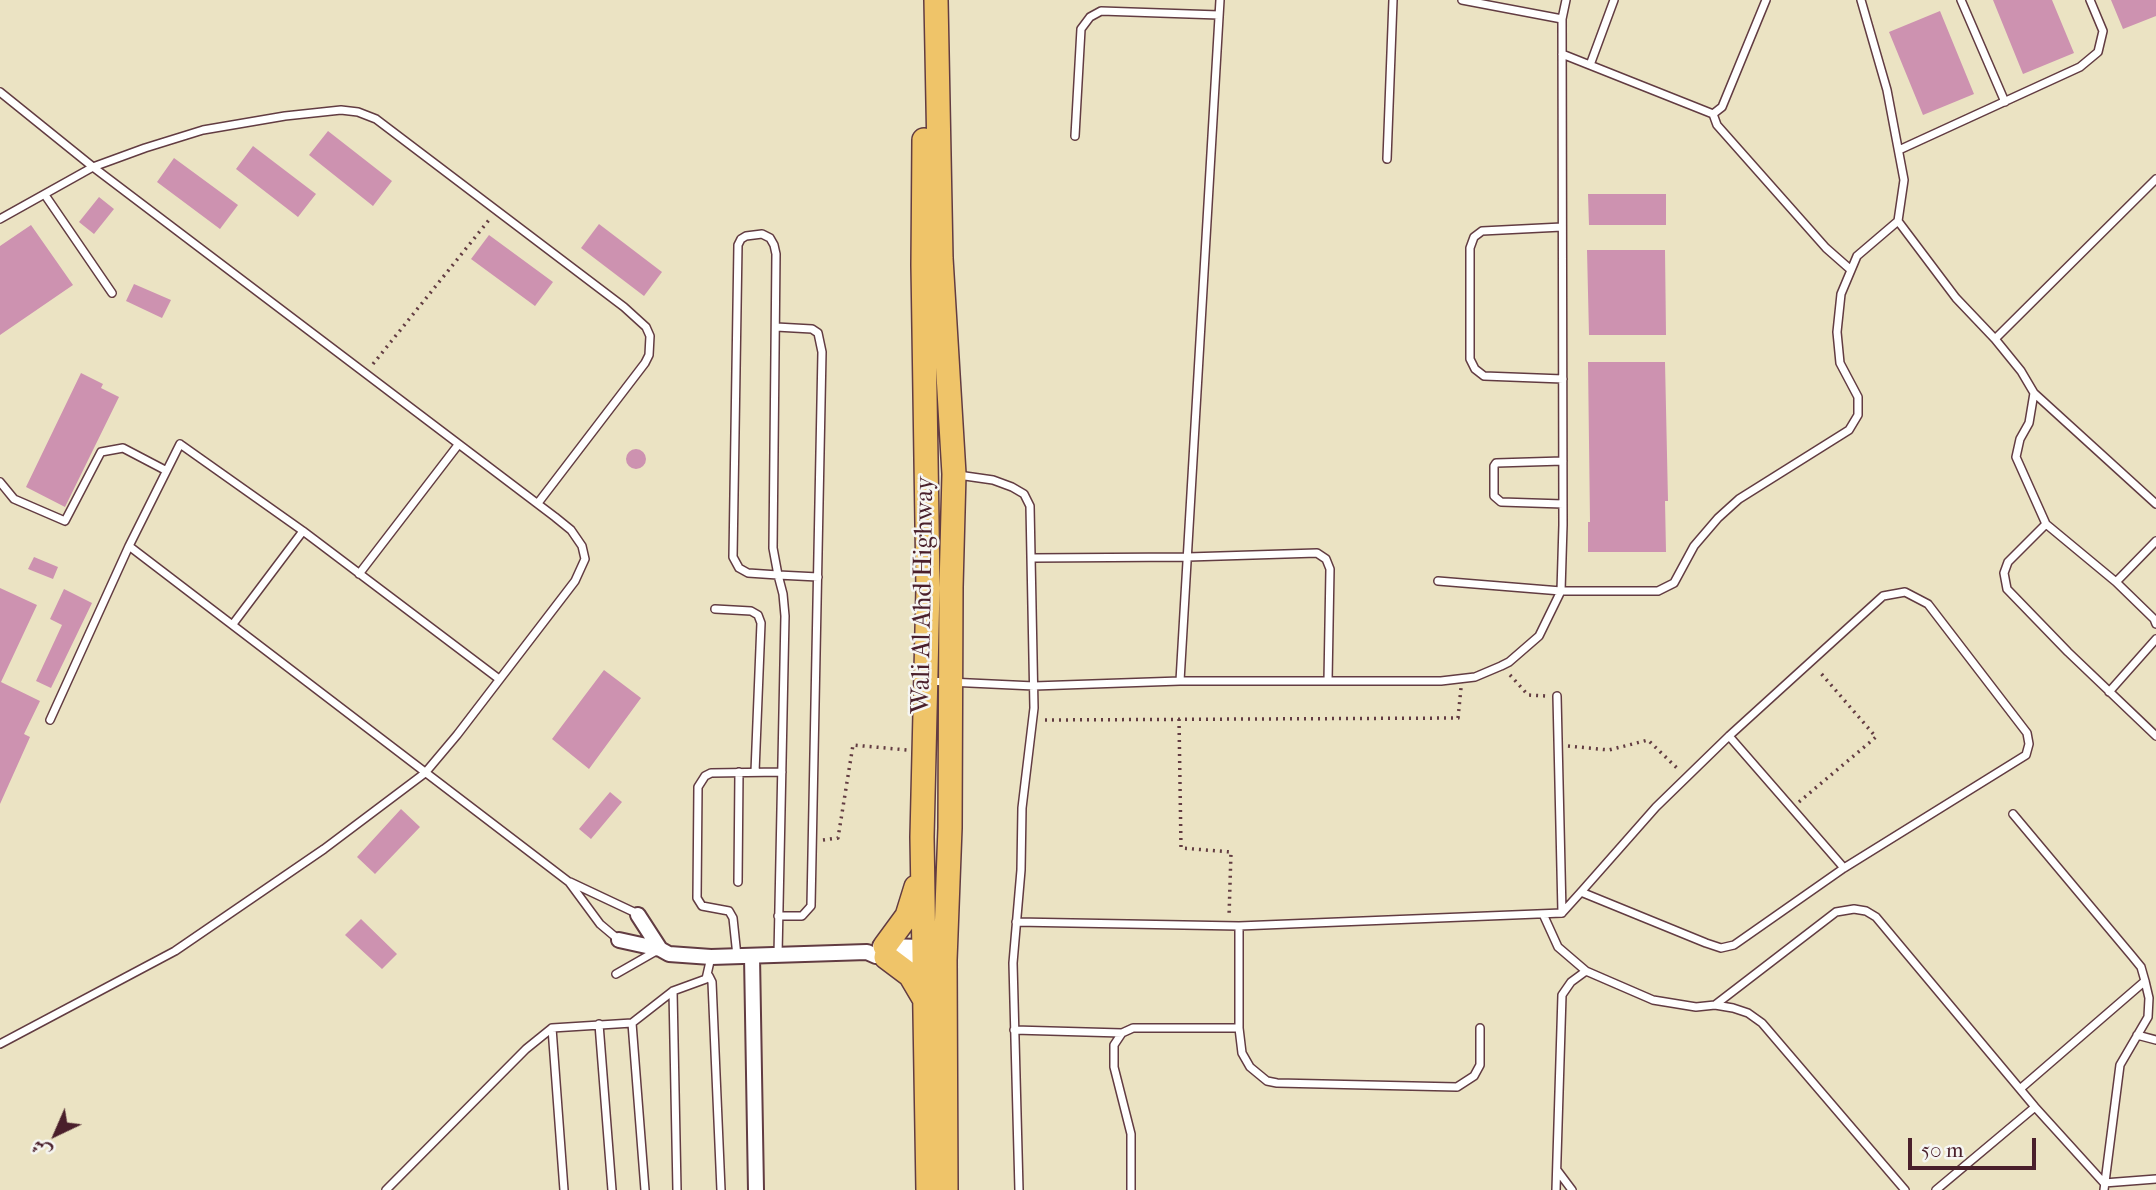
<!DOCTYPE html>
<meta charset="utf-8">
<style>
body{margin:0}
#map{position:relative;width:2156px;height:1190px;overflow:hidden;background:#ebe3c3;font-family:"IM FELL French Canon",Amiri,serif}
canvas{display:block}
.north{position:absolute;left:21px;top:1099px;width:70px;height:70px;-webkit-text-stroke:5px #f6f6f2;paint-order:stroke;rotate:224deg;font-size:19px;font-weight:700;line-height:28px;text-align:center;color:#4a1f2b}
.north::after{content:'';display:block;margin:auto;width:24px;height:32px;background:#4a1f2b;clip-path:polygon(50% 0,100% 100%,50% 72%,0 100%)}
.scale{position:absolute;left:1908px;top:1138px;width:128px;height:32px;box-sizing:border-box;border:4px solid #4a1f2b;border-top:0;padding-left:9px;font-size:21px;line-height:24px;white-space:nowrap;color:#4a1f2b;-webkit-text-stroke:5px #f6f6f2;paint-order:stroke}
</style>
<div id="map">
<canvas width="2156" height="1190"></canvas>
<div class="north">ش</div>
<div class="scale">50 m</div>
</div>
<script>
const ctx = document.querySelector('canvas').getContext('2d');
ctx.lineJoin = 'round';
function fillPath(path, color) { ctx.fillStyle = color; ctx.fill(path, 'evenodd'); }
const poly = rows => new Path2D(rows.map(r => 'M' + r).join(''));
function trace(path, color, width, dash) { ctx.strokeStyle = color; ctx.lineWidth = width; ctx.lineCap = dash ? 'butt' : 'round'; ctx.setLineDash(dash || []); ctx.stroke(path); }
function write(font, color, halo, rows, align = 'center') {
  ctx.font = font + ' "IM FELL French Canon",serif'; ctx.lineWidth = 5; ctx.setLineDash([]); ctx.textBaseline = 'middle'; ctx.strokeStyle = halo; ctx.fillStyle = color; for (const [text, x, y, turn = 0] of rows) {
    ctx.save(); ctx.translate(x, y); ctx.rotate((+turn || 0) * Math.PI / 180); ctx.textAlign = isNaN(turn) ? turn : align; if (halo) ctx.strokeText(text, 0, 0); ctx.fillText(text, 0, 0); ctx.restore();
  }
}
const building = poly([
 [1993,0,2052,0,2074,53,2023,74],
 [2111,0,2156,0,2156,16,2123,29],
 [1940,11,1974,94,1923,115,1889,32],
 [328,131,392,181,373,206,309,155],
 [253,146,316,194,298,217,236,169],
 [174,158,238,205,220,229,157,182],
 [1588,194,1666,194,1666,225,1589,225],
 [99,197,114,209,94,234,79,222],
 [599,224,662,272,644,296,581,248],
 [31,225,73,285,0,335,0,246],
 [489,235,553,282,535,306,471,259],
 [1587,250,1665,250,1666,335,1589,335],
 [134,284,171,300,162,318,126,301],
 [1588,362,1665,362,1668,501,1665,501,1666,552,1588,552,1588,522,1590,522],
 [81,373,103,384,101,388,119,397,65,507,26,487],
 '626 459a10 10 0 1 1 20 0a10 10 0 1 1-20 0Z',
 [34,557,58,567,53,579,28,569],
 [0,588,37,605,1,682,40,701,24,734,30,737,0,804],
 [64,589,92,603,51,688,36,681,62,625,50,619],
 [604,670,641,698,589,769,552,739],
 [610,792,622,802,591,839,579,829],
 [401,809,420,827,375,874,357,857],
 [361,919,397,954,382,969,345,935]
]);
const path = poly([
 [373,364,489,220],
 [1510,675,1528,695,1546,696],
 [1179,719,1181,848,1231,852,1229,917],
 [1045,720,1458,718,1461,688],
 [1568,746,1609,750,1648,740,1680,771],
 [1799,802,1876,737,1819,671],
 [823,840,838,838,853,745,907,750]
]);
const lane = poly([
 [1462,0,1562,19],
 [1961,0,2005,102],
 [1562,54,1713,114],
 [1590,65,1614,0],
 [0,92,93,167,555,517,571,530,582,546,585,559,575,581,457,735,425,773,324,849,175,951,0,1044],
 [1713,114,1717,125,1826,248,1851,270],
 [1713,114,1722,107,1766,0],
 [1075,136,1081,29,1090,17,1101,11,1219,15],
 [1899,150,2080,67,2098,52,2103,31,2090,0],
 [1387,159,1393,0],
 [2156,179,1995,339,2021,371,2034,393,2029,423,2020,439,2016,457,2046,524,2008,562,2004,573,2007,589,2068,652,2156,736],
 [45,195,112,293],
 [0,219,93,167,145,148,203,130,285,116,341,110,358,112,376,119,624,307,646,327,650,336,649,355,645,363,538,503],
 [1898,221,1956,298,1995,339],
 [1562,227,1482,231,1474,237,1470,248,1470,359,1475,369,1484,376,1563,379],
 [776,327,812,329,818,333,822,352,811,906,802,916,778,916],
 [2034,393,2156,504],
 [1563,461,1496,463,1494,466,1494,496,1501,502,1563,504],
 [958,475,993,480,1012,487,1024,494,1030,506,1034,708,1022,808,1021,870,1013,963,1019,1190],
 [0,482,14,499,65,521,101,452,123,448,165,470],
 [2046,524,2116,582,2154,619,2156,624],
 [129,546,569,882,600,924,619,940],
 [1032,558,1188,557,1317,553,1326,559,1330,569,1328,681],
 [359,574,458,445],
 [1438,581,1561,591,1658,591,1674,583,1694,546,1718,518,1739,499,1849,430,1858,415,1858,397,1840,363,1837,332,1841,294,1857,256,1898,221,1904,180,1887,90,1861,0],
 [2116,582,2156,541],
 [715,609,751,611,758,615,761,623,755,772],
 [233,624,303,531],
 [927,681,1034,686,1180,681,1441,681,1475,677,1501,666,1509,662,1539,636,1561,591,1563,525,1562,19,1566,0],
 [1180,681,1220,0],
 [2109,692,2156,639],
 [50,720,129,546,180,444,303,531,499,679],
 [1729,736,1844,868],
 [2013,814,2132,956,2141,967,2145,981,2149,998,2148,1017,2120,1065,2104,1190],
 [570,882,638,914],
 [738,882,739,772],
 [1562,913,1581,892,1656,807,1729,736,1883,596,1905,592,1928,604,2027,733,2029,744,2026,755,1844,868,1734,945,1721,948,1706,943,1581,892],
 [1543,914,1558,947,1586,971,1653,1000,1696,1007,1715,1005,1733,1008,1748,1013,1762,1023,1905,1190],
 [1016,922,1239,926,1562,913,1557,696],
 [1239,926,1239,1028,1242,1053,1250,1067,1267,1081,1277,1083,1457,1087,1474,1076,1480,1065,1480,1028],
 [778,955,785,616,783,594,778,575,773,548,776,254,774,245,770,238,762,234,746,236,741,239,738,245,733,557,739,568,748,573,778,575,818,577],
 [737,956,733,918,729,911,702,906,697,898,698,787,705,776,711,773,782,772],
 [616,974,658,950],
 [709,976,712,982,721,1190],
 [673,991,677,1190],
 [1715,1005,1836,912,1854,909,1866,911,1876,917,2035,1107,2104,1183],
 [632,1023,645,1190],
 [599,1024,612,1190],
 [552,1028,564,1190],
 [1014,1030,1122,1033],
 [2137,1035,2156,1040],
 [2020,1089,2145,981],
 [1557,1170,1572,1190],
 [2104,1183,2156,1179],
 [386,1190,526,1049,552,1028,632,1023,673,991,706,979,711,957],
 [1131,1190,1131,1134,1114,1067,1114,1045,1122,1033,1133,1028,1239,1028],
 [1556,1190,1562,995,1571,982,1586,971],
 [1936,1190,2035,1107]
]);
const street = poly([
 [638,915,660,949,669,954,711,957,867,952,876,956,930,957],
 [619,940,660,949],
 [880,946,923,947,930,949],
 [752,956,756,1190]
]);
const primary = poly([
 [936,0,941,258,954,474,951,587,950,828,945,960,946,1190],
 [924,140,923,265,928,588,922,837,928,1190],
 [885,946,907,916,916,887],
 [886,957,910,975,923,997]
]);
const streetNames = [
 ["Wali Al Ahd Highway",924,595,-89]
];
fillPath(building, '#cd92b0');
trace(lane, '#623c42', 10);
trace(street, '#623c42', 18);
trace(primary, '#623c42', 26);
trace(path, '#623c42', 3.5, [2, 5]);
trace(lane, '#fff', 7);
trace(street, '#fff', 14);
trace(primary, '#efc469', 23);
write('26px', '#4a1f2b', '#f6f6f2', streetNames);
</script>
